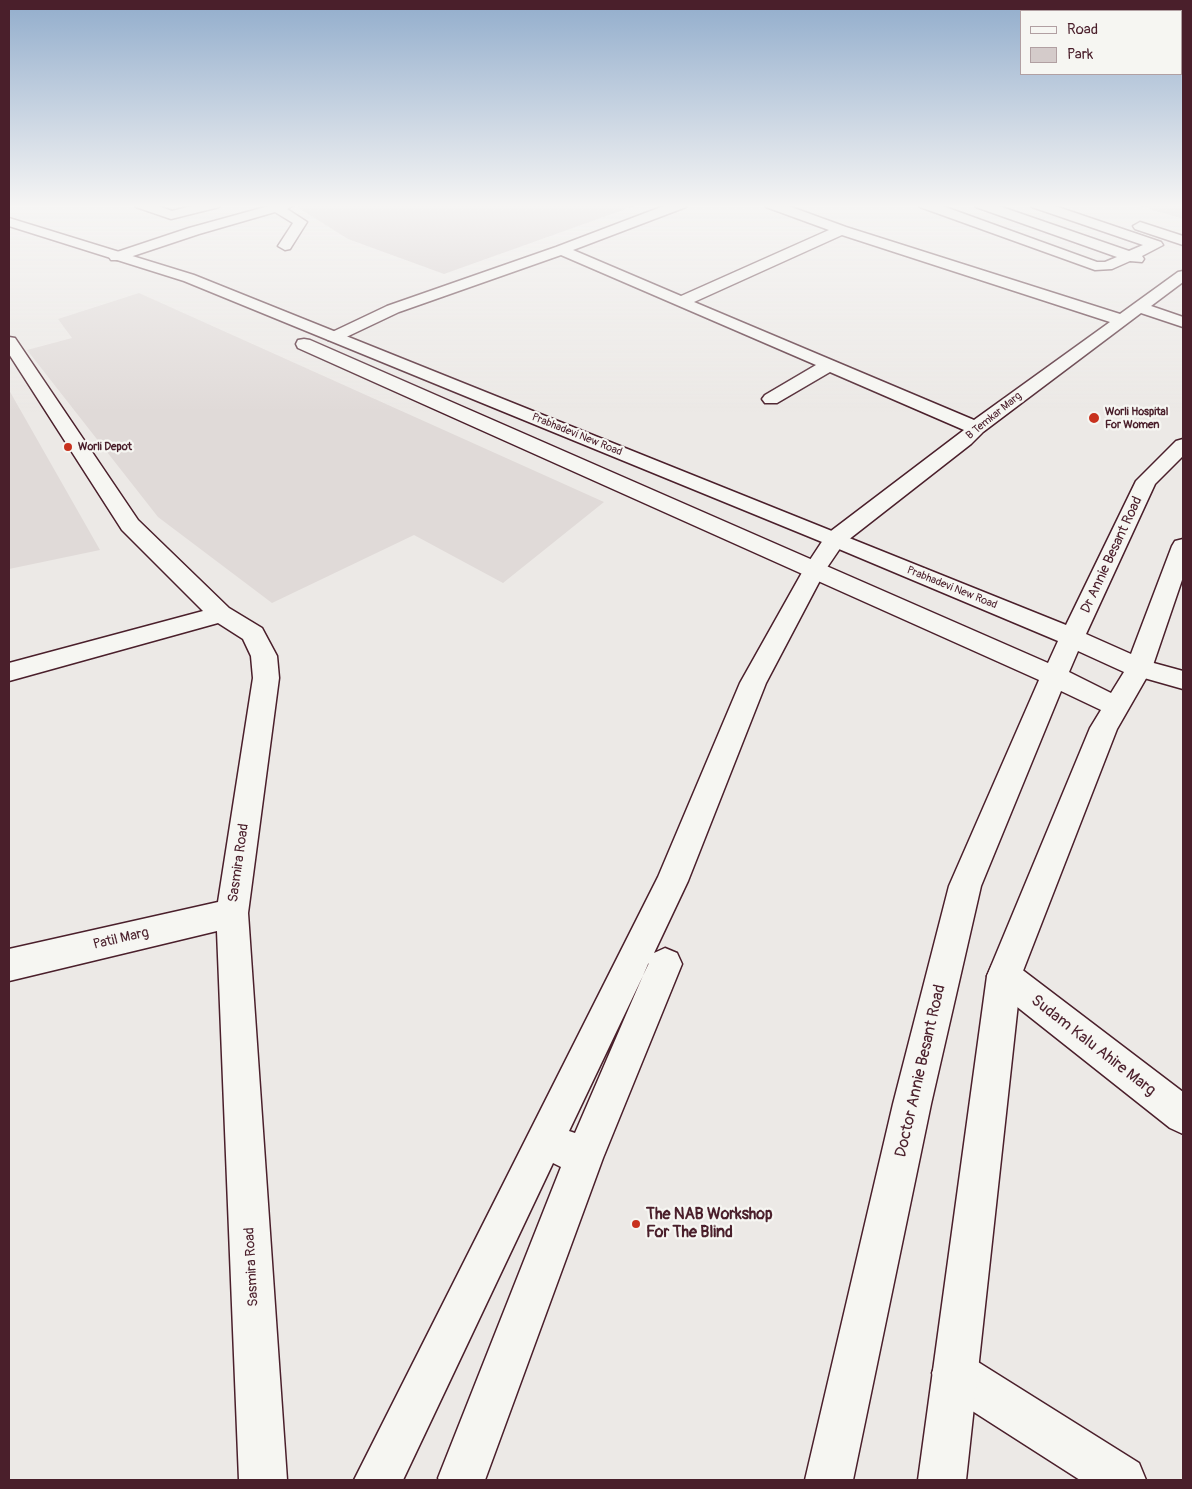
<!DOCTYPE html>
<style>
body{margin:0}
#map{position:relative;width:1192px;height:1489px;overflow:hidden;background:#ece9e6;font-family:Pangolin,sans-serif}
canvas{display:block}
.frame{position:absolute;inset:0;border:10px solid #4a1f2b;pointer-events:none}
.legend{position:absolute;left:1020px;top:10px;width:162px;height:65px;box-sizing:border-box;background:#f6f6f2;border:1px solid #b1a0a2;margin:0;padding:6px 9px;list-style:none;font-size:15px;color:#4a1f2b}
.legend li{display:flex;align-items:center;gap:10px;height:25px}
.legend b{width:25px;border:1px solid #b1a0a2}
</style>
<div id="map">
<canvas width="1192" height="1489"></canvas>
<div class="frame"></div>
<ul class="legend">
<li><b style="height:6px;background:#f6f6f2"></b>Road</li>
<li><b style="height:14px;background:#d4cbca"></b>Park</li>
</ul>
</div>
<script>
const ctx = document.querySelector('canvas').getContext('2d');
ctx.lineJoin = 'round';
function fillPath(path, color) { ctx.fillStyle = color; ctx.fill(path, 'evenodd'); }
const poly = rows => new Path2D(rows.map(r => 'M' + r).join(''));
function trace(path, color, width, dash) { ctx.strokeStyle = color; ctx.lineWidth = width; ctx.lineCap = dash ? 'butt' : 'round'; ctx.setLineDash(dash || []); ctx.stroke(path); }
function write(font, color, halo, rows, align = 'center') {
  ctx.font = font + ' Pangolin,sans-serif'; ctx.lineWidth = 4.5; ctx.setLineDash([]); ctx.textBaseline = 'middle'; ctx.strokeStyle = halo; ctx.fillStyle = color; for (const [text, x, y, turn = 0] of rows) {
    ctx.save(); ctx.translate(x, y); ctx.rotate((+turn || 0) * Math.PI / 180); ctx.textAlign = isNaN(turn) ? turn : align; if (halo) ctx.strokeText(text, 0, 0); ctx.fillText(text, 0, 0); ctx.restore();
  }
}
const built = poly([
 [139,293,604,502,503,583,414,535,272,603,158,517,27,350,72,338,58,319],
 [9,390,100,550,9,569]
]);
const green = poly([
 [305,204,640,204,444,274,348,239,297,207],
 [1134,204,1182,204,1183,219]
]);
const minor = poly([
 [135,204,153,204,172,211,199,204,220,204,219,207,171,219,136,207,135,204],
 [276,204,296,204,287,209,307,222,290,249,285,250,278,246,293,223,275,212,199,234,121,260,111,260,109,257,111,254,189,228,276,204],
 [669,204,687,204,686,207,573,250,681,296,829,230,766,207,765,204,783,204,846,227,1120,314,1178,272,1183,271,1183,282,1151,306,1183,317,1183,327,1141,313,983,432,971,444,843,544,826,569,766,683,688,881,654,953,665,948,677,953,682,964,603,1158,485,1480,439,1480,438,1478,561,1167,553,1163,403,1480,354,1480,658,877,740,683,804,569,827,534,964,430,830,372,777,403,765,403,762,399,765,395,816,365,561,255,399,312,340,340,328,340,326,337,328,334,387,306,556,247,669,204],
 [842,235,1110,322,974,420,694,302,842,235],
 [649,963,648,964,575,1133,569,1131,649,963],
 [919,204,937,204,1097,262,1105,262,1117,257,976,207,975,204,993,204,1129,251,1143,245,1032,207,1031,204,1049,204,1161,242,1163,245,1142,256,1144,259,1142,262,1130,261,1112,269,1095,270,920,207,919,204],
 [1140,222,1183,236,1183,245,1135,229,1133,226,1140,222],
 [9,337,15,338,138,520,229,608,262,628,277,656,279,678,248,913,287,1480,239,1480,217,931,9,981,9,949,218,902,253,678,251,656,243,639,218,623,9,681,9,663,203,611,122,530,9,354,9,337],
 [1139,659,1183,671,1183,689,1130,674,1126,668,1130,662,1139,659],
 [1004,960,1016,965,1183,1092,1183,1134,1170,1128,992,987,987,976,992,965,1004,960],
 [954,1351,970,1357,1139,1463,1146,1480,1080,1480,938,1389,932,1373,938,1357,954,1351]
]);
const major = poly([
 [9,218,194,275,1066,625,1136,481,1176,441,1183,439,1183,456,1155,484,1086,634,1131,654,1172,546,1175,541,1183,539,1183,577,1152,668,1117,729,1021,976,966,1480,918,1480,987,976,1090,728,1101,710,1061,691,981,886,931,1104,853,1480,805,1480,893,1104,949,886,1039,680,298,348,296,344,298,340,304,339,310,340,1048,663,1058,641,827,544,184,281,9,226,9,218],
 [1078,651,1124,672,1111,693,1069,672,1078,651]
]);
const markers = [
 [1094,418,6,"#c8321e"],
 [68,447,5,"#c8321e"],
 [636,1224,5,"#c8321e"]
];
const farPoinames = [
 ["Worli Hospital",1105,412],
 ["For Women",1105,425],
 ["Worli Depot",78,447]
];
const farStreetnames = [
 ["B Temkar Marg",994,416,-39],
 ["Prabhadevi New Road",577,435,22],
 ["Prabhadevi New Road",952,588,22]
];
const streetNames = [
 ["Dr Annie Besant Road",1112,555,-65],
 ["Sasmira Road",239,863,-82],
 ["Patil Marg",121,939,-13],
 ["Sasmira Road",252,1267,-93]
];
const nearStreetnames = [
 ["Sudam Kalu Ahire Marg",1093,1046,38],
 ["Doctor Annie Besant Road",921,1071,-77]
];
const nearPoinames = [
 ["The NAB Workshop",646,1215],
 ["For The Blind",646,1233]
];
fillPath(built, '#e0dad8');
fillPath(green, '#d4cbca');
trace(minor, '#4a1f2b', 3);
trace(major, '#4a1f2b', 3);
fillPath(minor, '#f6f6f2');
fillPath(major, '#f6f6f2');
const sky = ctx.createLinearGradient(0, 0, 0, 412);
sky.addColorStop(0, '#92adcc');
sky.addColorStop(0.5, '#f6f5f4');
sky.addColorStop(1, '#f6f5f400');
ctx.fillStyle = sky;
ctx.fillRect(0, 0, 1192, 412);
for (const [x, y, r, color] of markers) { const dot = new Path2D(); dot.arc(x, y, r, 0, 2 * Math.PI); ctx.fillStyle = color; ctx.fill(dot); trace(dot, '#f6f6f2', 2); }
write('bold 11px', '#4a1f2b', '#f6f6f2', farPoinames, 'left');
write('11px', '#4a1f2b', '#f6f6f2', farStreetnames);
write('14px', '#4a1f2b', '#f6f6f2', streetNames);
write('16px', '#4a1f2b', '#f6f6f2', nearStreetnames);
write('bold 16px', '#4a1f2b', '#f6f6f2', nearPoinames, 'left');
</script>
